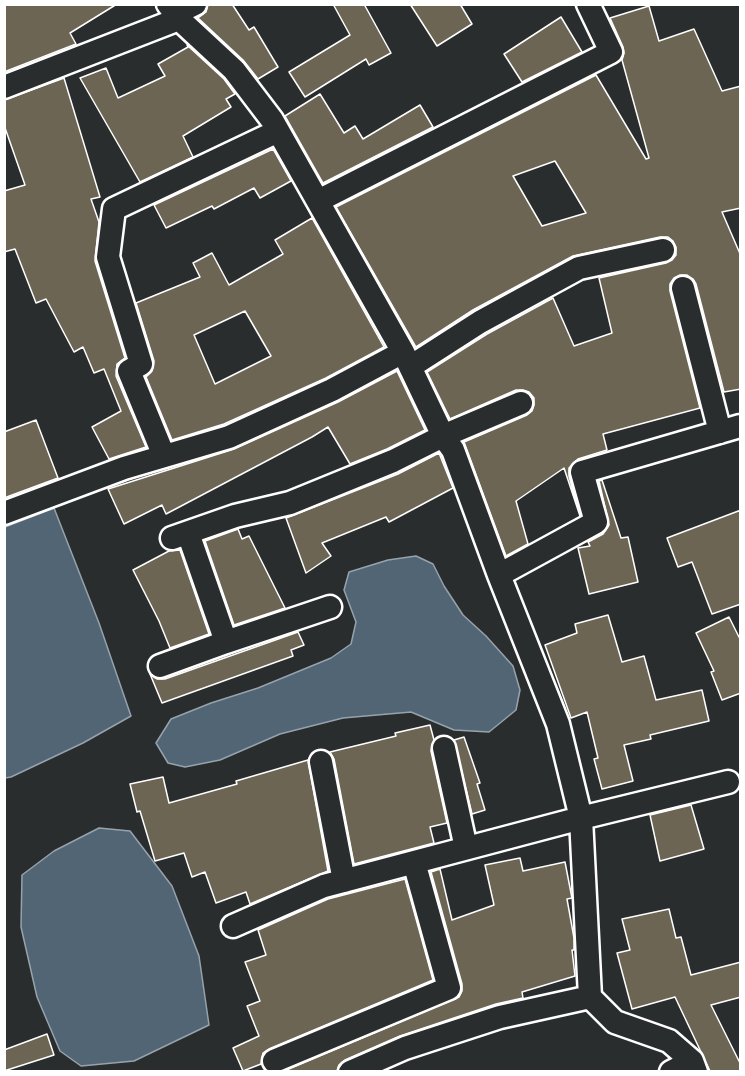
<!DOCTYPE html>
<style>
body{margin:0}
#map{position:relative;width:745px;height:1076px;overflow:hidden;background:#2a2d2e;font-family:"Indie Flower",sans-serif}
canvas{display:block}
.frame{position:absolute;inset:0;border:6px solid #fff;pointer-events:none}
</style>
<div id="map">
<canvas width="745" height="1076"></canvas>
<div class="frame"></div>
</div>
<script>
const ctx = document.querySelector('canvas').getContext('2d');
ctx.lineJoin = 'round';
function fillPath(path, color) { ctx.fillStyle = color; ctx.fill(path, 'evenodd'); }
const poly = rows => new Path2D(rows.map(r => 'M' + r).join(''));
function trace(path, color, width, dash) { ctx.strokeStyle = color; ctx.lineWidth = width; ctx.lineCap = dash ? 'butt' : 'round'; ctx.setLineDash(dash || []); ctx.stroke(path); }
const water = poly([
 [54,508,99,623,131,716,83,743,11,777,5,778,5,527,54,508],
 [416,556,433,564,444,586,463,615,486,636,513,666,520,690,516,710,489,732,454,730,411,712,343,718,280,734,220,760,185,767,168,763,156,743,171,719,211,703,258,688,331,658,351,644,356,622,344,590,349,572,388,560,416,556],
 [99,828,130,831,172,886,199,956,209,1025,134,1061,81,1066,60,1051,37,997,21,927,22,875,54,851,99,828]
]);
const building = poly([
 [4,4,117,4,70,33,76,44,4,72,4,4],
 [208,4,232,4,249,30,254,27,278,67,258,79,243,60,198,18,206,12,208,4],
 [333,4,364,4,391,53,369,65,366,59,305,97,289,72,350,35,333,4],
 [410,4,460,4,472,24,437,46,410,4],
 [649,6,659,41,694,29,722,91,741,86,741,208,722,212,741,256,741,389,724,392,696,284,693,279,687,275,680,275,674,278,670,284,670,291,700,408,603,434,607,450,578,459,569,468,569,476,580,516,564,468,516,501,528,544,506,556,464,442,527,415,532,411,534,405,534,398,529,392,523,390,516,390,450,419,427,372,487,334,553,298,574,346,612,333,599,278,666,263,672,260,676,255,676,247,673,241,668,237,660,237,573,256,473,310,416,347,336,207,596,75,646,159,649,158,622,60,624,53,623,47,610,18,649,6],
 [555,161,586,213,542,226,513,176,555,161],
 [561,17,582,52,522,82,504,54,561,17],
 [187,45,224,79,235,94,226,99,231,107,183,136,193,157,140,182,80,78,106,68,118,98,165,76,158,64,188,47,187,45],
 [64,78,100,197,91,199,99,222,95,261,125,358,117,364,116,376,146,447,109,459,92,427,121,411,104,369,94,373,83,347,74,352,46,299,36,303,15,249,4,252,4,191,25,185,4,125,4,100,64,78],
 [320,94,344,133,355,126,363,139,420,105,433,127,323,183,285,116,320,94],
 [273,149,291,181,260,198,254,188,214,209,212,206,166,228,154,205,273,149],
 [312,218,384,347,326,378,224,424,172,440,146,377,152,371,154,361,136,303,200,277,193,263,212,253,229,285,283,254,275,240,312,218],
 [245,311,271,356,215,384,194,335,245,311],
 [397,371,425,430,387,449,350,464,328,427,312,437,166,514,162,505,124,524,108,489,234,449,338,402,397,371],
 [36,420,58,478,4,498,4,432,36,420],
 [439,453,453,488,389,522,386,517,322,543,331,556,306,573,286,518,398,474,439,453],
 [602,480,621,538,628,537,638,582,589,594,578,548,590,546,588,542,603,534,609,525,599,481,602,480],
 [741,510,741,604,712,614,692,562,678,567,667,538,741,510],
 [238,529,242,539,249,536,285,608,234,625,205,541,238,529],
 [180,550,209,634,170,648,159,621,133,570,169,551,180,550],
 [608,615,622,662,644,656,656,700,702,690,709,721,650,735,651,739,624,745,633,781,602,789,594,759,598,758,587,712,571,718,545,645,577,633,575,624,608,615],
 [729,617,741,641,741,693,722,700,711,672,714,671,696,633,729,617],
 [298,632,304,645,291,650,293,656,162,703,150,674,157,679,165,679,298,632],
 [430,725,434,740,431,751,447,823,430,827,434,843,354,864,334,759,330,752,396,736,395,733,430,725],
 [464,737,480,783,477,784,485,810,472,814,454,740,464,737],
 [308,760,328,871,250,904,246,892,216,903,205,872,192,877,184,853,155,861,140,811,137,812,130,784,163,777,169,803,237,784,236,781,308,760],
 [691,805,704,849,660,861,650,815,691,805],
 [520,858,523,871,565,862,571,893,572,898,567,899,574,938,574,950,572,950,575,976,522,992,523,998,496,1004,400,1036,345,1060,339,1065,337,1071,284,1071,459,997,462,991,462,984,431,872,440,869,452,920,494,905,485,865,520,858],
 [405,879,433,980,269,1049,263,1053,261,1064,243,1071,233,1048,259,1036,247,1006,260,1001,245,962,266,955,258,930,328,899,405,879],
 [669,909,676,938,681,937,691,975,741,962,741,997,711,1005,741,1065,741,1071,710,1071,675,997,632,1009,617,953,630,950,622,919,669,909],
 [47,1034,54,1055,4,1071,4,1050,47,1034]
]);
const street = poly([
 [168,4,179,19,234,70,272,120,403,352,443,436,453,450,499,575,558,724,581,818,590,997,615,1022,669,1041,692,1061,696,1072],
 [175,14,195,4],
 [4,87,179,19],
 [318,201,611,52,588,4],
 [683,288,720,432],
 [410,367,480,322,579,268,663,250],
 [164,456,129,371,141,364,108,257,114,209,278,131],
 [4,513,124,468,229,437,332,390,403,352],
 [172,538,235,516,290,503,393,461,443,436,521,403],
 [499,575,596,522,582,472,740,426],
 [226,642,330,607],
 [160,666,226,642,188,533],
 [444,748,466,848],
 [321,762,344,881],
 [233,926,324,886,581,818,728,782],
 [274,1061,449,988,414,862],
 [350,1072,405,1048,500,1017,590,997],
 [671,1072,692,1061]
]);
fillPath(water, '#526575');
trace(water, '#97a3ac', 1.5);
fillPath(building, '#6c6554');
trace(building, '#fff', 1.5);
trace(street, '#fff', 27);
trace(street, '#2a2d2e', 22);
</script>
